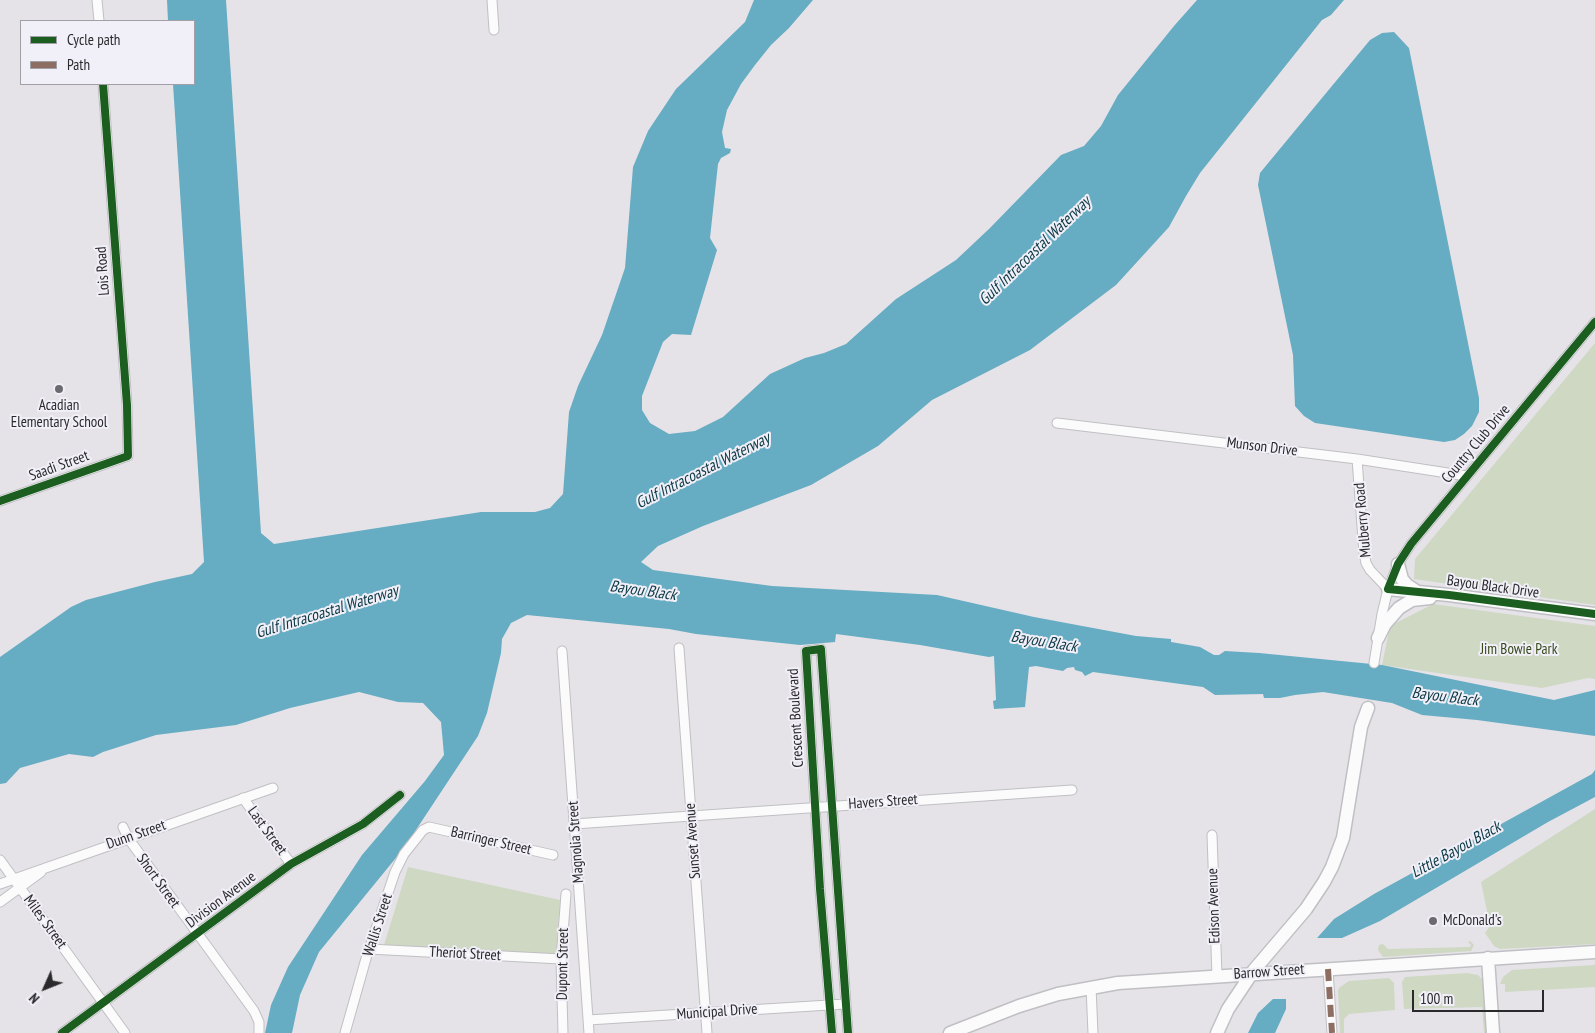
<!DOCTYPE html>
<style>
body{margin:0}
#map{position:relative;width:1595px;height:1033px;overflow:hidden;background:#e5e3e8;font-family:"PT Sans Narrow",sans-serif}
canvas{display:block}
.legend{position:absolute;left:20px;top:20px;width:175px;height:65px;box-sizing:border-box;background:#f1eff7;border:1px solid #a1a0a6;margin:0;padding:6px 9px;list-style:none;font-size:15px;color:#2a292c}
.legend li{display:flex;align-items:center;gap:10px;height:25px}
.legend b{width:25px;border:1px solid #a1a0a6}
.north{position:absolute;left:20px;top:963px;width:50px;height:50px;-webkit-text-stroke:4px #f1eff7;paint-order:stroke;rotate:226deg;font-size:14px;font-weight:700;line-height:20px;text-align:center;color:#2a292c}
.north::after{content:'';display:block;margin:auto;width:18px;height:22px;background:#2a292c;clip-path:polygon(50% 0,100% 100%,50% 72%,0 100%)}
.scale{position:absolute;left:1412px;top:990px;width:132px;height:22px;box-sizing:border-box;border:2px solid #2a292c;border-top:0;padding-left:6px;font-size:15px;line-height:18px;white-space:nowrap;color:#2a292c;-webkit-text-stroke:4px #f1eff7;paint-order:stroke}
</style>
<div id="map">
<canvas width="1595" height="1033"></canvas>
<ul class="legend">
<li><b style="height:6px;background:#1b5e20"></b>Cycle path</li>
<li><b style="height:6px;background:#8d6e63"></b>Path</li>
</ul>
<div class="north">N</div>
<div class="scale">100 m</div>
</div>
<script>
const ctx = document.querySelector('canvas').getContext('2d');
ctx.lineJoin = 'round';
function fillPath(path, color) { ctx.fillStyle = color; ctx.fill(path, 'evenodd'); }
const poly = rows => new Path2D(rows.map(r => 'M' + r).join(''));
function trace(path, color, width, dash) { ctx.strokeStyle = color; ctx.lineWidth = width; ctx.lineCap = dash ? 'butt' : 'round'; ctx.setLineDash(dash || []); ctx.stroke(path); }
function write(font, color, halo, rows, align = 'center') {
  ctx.font = font + ' "PT Sans Narrow",sans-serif'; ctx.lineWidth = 4; ctx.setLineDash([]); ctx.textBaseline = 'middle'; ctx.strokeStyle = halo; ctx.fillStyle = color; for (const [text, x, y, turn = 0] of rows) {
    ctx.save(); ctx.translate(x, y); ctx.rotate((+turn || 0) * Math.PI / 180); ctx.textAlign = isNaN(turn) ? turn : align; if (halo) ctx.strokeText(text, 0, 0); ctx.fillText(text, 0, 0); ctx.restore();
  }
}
const green = poly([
 [1595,343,1595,605,1414,579,1415,559],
 [1433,604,1595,626,1595,679,1588,678,1542,688,1382,665,1390,626],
 [1595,809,1595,944,1500,949,1494,946,1485,933,1490,926,1481,882],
 [408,867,560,900,556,956,384,945],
 [1470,941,1474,945,1471,951,1383,957,1378,950,1379,945,1383,944,1388,949,1470,947,1471,945,1468,942],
 [1595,965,1595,987,1505,992,1505,984,1500,984,1503,977,1512,970],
 [1467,973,1478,975,1483,980,1488,1033,1484,1033,1482,1007,1404,1009,1402,982,1405,977],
 [1389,978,1394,983,1395,1010,1349,1014,1344,1019,1344,1033,1340,1033,1338,990,1340,987,1349,981]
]);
const water = poly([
 [167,0,226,0,261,533,274,544,481,512,535,512,550,508,563,494,569,412,578,386,602,335,625,268,633,167,648,131,676,89,745,22,754,0,813,0,789,28,771,45,755,65,741,84,727,110,722,132,725,148,731,149,730,153,721,158,718,164,710,238,717,250,691,335,672,334,663,342,642,396,642,410,650,423,669,434,695,431,723,417,770,374,805,358,824,353,846,344,896,299,956,260,990,228,1061,155,1084,146,1101,126,1118,95,1174,26,1197,0,1344,0,1331,15,1322,20,1200,173,1186,196,1169,227,1116,285,1030,350,932,400,878,446,811,485,703,526,658,546,641,562,653,570,772,586,937,595,1034,617,1136,636,1171,639,1171,642,1200,647,1214,655,1219,655,1225,651,1259,653,1382,665,1554,700,1595,690,1595,736,1477,720,1422,715,1392,703,1323,692,1295,695,1280,698,1264,698,1263,694,1215,695,1203,687,1151,680,1093,672,1085,676,1082,672,1075,670,1074,667,1067,668,1063,671,1036,666,1029,667,1025,707,994,709,993,701,996,700,994,656,989,657,920,645,836,634,835,642,800,645,696,634,669,629,527,615,511,623,502,639,501,653,487,713,478,736,404,848,319,952,300,995,292,1033,265,1033,271,1005,288,967,362,855,425,781,444,755,441,722,423,703,398,702,359,692,290,708,236,725,156,735,103,752,93,757,69,754,20,768,6,783,0,784,0,657,71,607,86,600,155,582,192,574,204,562,173,84,194,84,194,21,168,21],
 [1394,32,1409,48,1479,398,1479,412,1472,426,1464,434,1455,440,1444,442,1315,423,1304,416,1295,406,1293,355,1258,185,1260,173,1269,162,1370,40,1382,33],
 [1595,770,1595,797,1548,822,1380,921,1342,938,1317,938,1334,919,1374,894,1592,774],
 [1273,999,1286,999,1286,1009,1275,1033,1248,1033,1258,1013]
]);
const street = poly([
 [97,0,99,21],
 [492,0,494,30],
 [1057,423,1357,459,1467,476],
 [1357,459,1364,553,1366,563,1370,570,1388,589,1382,614,1374,663],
 [0,501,128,456,127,405,103,84],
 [1388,589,1398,564,1411,544,1595,322],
 [679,648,707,1033],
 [562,651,589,1033],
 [243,798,291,864],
 [574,824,1072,790],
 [123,827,128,838,254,1011,259,1022,259,1033],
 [1212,835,1217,976],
 [0,860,125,1033],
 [0,884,273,788],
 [0,902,41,872],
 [369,949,561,959],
 [1328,969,1332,1033],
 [1091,987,1093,1033],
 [588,1020,845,1004],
 [62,1033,291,864,363,824,400,795],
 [345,1033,367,955,395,872,404,854,423,830,429,827,553,855],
 [563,1033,561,959,566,894],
 [832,1033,820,889,806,651,821,649,848,1033]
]);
const secondary = poly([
 [1398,564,1402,579,1407,585,1416,591],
 [1388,589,1449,595,1595,614],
 [1378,638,1385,624,1399,608,1412,600,1430,598],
 [1488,958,1493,1033],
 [950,1033,1019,1006,1058,994,1118,983,1595,952],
 [1217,1033,1228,1009,1254,970,1306,909,1324,882,1332,867,1343,838,1361,727,1368,708]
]);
const quiet = poly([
 [1328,969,1332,1033]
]);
const cycleway = poly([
 [1595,322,1411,544,1398,564,1388,589,1449,595,1595,614],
 [0,501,128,456,127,405,103,84],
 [62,1033,291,864,363,824,400,795],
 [832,1033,820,889,806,651,821,649,848,1033]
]);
const markers = [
 [59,389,5,"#6b6a6e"],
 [1433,921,5,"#6b6a6e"]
];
const streetNames = [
 ["Lois Road",103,271,-94],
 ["Country Club Drive",1476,444,-50],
 ["Munson Drive",1262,447,7],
 ["Saadi Street",59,466,-20],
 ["Mulberry Road",1363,520,-95],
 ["Bayou Black Drive",1493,587,8],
 ["Crescent Boulevard",796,718,-93],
 ["Havers Street",883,802,-4],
 ["Last Street",267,831,54],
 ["Dunn Street",136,835,-19],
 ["Barringer Street",491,841,13],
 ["Sunset Avenue",693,841,-94],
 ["Magnolia Street",576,842,-94],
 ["Short Street",158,881,54],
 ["Division Avenue",221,900,-37],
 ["Edison Avenue",1214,906,-92],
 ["Miles Street",45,922,54],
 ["Wallis Street",378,925,-72],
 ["Theriot Street",465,954,3],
 ["Dupont Street",563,964,-89],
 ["Barrow Street",1269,972,-4],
 ["Municipal Drive",717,1012,-4]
];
const poiNames = [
 ["Acadian",59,406],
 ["Elementary School",59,423],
 ["McDonald's",1443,921,"left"]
];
const parkNames = [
 ["Jim Bowie Park",1519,650]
];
const waterNames = [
 ["Gulf Intracoastal Waterway",1035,251,-44],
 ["Gulf Intracoastal Waterway",703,471,-27],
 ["Bayou Black",643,591,8],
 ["Gulf Intracoastal Waterway",327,612,-17],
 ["Bayou Black",1044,642,9],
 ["Bayou Black",1445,697,7],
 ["Little Bayou Black",1456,850,-29]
];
fillPath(green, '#ced8c3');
fillPath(water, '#66acc2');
trace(street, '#c0bfc3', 11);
trace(secondary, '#c0bfc3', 15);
trace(street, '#fbfbfc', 9);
trace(secondary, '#fbfbfc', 12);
trace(quiet, '#8d6e63', 6, [12, 6]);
trace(cycleway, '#1b5e20', 8);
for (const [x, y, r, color] of markers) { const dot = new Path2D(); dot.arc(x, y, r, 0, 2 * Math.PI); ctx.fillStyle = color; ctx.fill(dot); trace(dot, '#f1eff7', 2); }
write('15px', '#2a292c', '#f1eff7', streetNames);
write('15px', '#2a292c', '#f1eff7', poiNames);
write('15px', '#374b1a', '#f1eff7', parkNames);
write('italic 16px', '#0a3844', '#f1eff7', waterNames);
</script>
